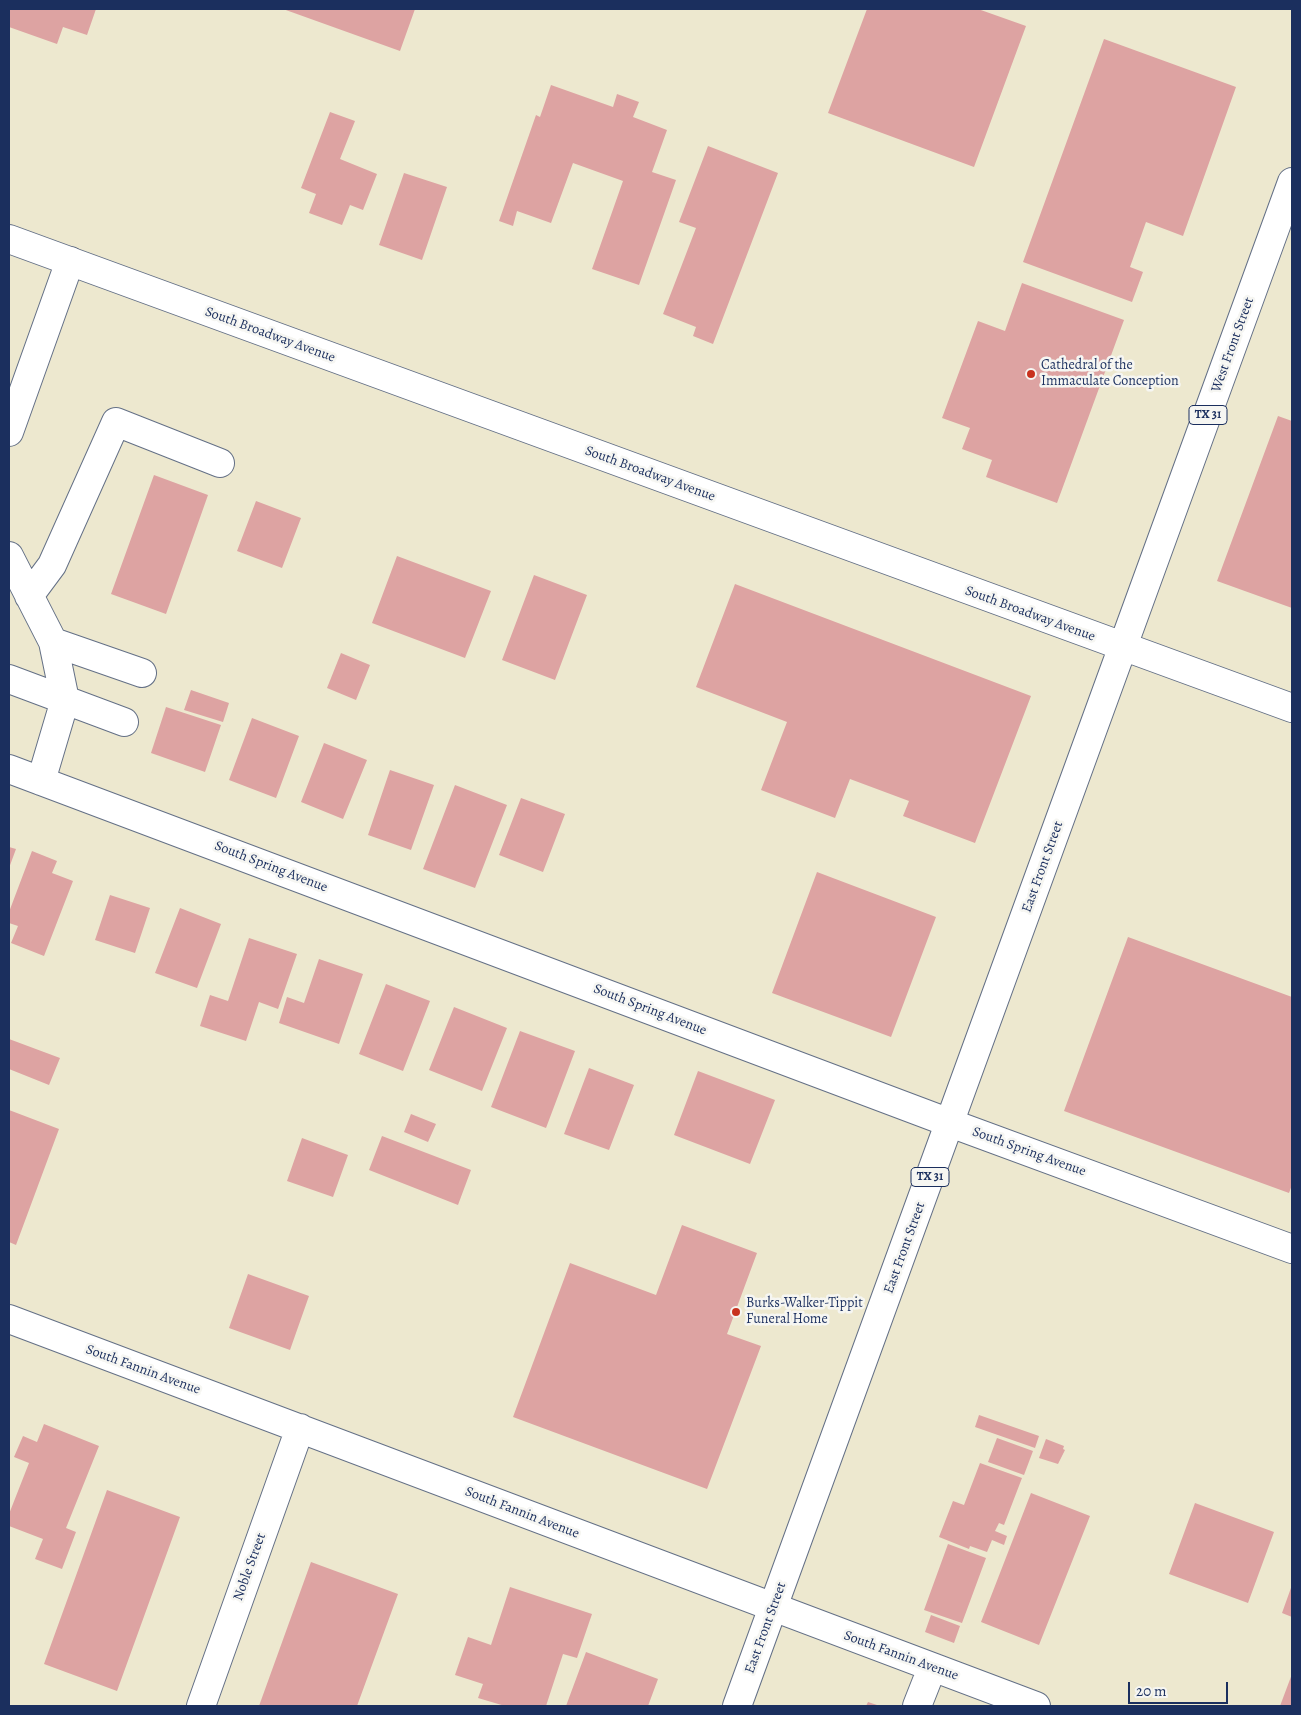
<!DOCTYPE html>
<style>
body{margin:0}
#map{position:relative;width:1301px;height:1715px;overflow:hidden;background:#ede8cf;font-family:Alegreya,serif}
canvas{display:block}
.frame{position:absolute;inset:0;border:10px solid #1b2f5e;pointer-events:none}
.scale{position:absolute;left:1128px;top:1682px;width:100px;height:22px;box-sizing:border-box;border:2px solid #1b2f5e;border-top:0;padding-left:6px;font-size:15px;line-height:18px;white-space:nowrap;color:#1b2f5e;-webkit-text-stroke:4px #f6f6f2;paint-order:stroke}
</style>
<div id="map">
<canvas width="1301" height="1715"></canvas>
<div class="frame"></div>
<div class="scale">20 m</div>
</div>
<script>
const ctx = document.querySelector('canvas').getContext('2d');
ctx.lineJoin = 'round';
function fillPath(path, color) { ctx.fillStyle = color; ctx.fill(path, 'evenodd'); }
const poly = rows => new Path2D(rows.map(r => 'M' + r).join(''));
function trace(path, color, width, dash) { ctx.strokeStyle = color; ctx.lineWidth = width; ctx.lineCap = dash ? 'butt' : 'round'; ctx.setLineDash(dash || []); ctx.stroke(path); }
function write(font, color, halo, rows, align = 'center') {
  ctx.font = font + ' Alegreya,serif'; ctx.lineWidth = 5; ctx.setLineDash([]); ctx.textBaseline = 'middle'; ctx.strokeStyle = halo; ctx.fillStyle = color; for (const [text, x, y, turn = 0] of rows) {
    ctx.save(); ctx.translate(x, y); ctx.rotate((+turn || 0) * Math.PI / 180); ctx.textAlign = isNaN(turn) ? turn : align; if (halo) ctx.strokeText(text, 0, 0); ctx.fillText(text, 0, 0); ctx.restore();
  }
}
const building = poly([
 [9,9,96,9,87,35,63,27,57,44,9,27],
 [283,9,415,9,400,51],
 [867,9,978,9,1026,26,974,167,828,113],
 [1104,39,1236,87,1183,236,1146,222,1130,267,1143,272,1132,302,1023,262],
 [551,85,613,107,617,94,639,102,633,117,667,130,652,172,676,180,639,285,592,269,623,181,573,163,551,223,517,211,513,226,499,221,536,115,540,117],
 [330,112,355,121,340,159,377,174,363,210,350,205,342,225,309,213,316,194,301,188],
 [708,146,778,173,713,344,693,336,696,327,663,314,696,228,679,222],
 [404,173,447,187,422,260,379,245],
 [1022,283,1124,320,1057,503,986,477,992,460,962,449,970,428,942,418,978,321,1005,331],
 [1278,416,1292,421,1292,608,1217,581],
 [154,475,208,495,166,614,111,594],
 [256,501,301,518,282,568,237,551],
 [397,556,491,591,465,658,372,623],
 [534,575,587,595,555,680,502,660],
 [735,584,1031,696,975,843,903,816,909,801,850,779,835,818,761,790,787,722,696,687],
 [341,653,370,665,356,700,327,688],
 [191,690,229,703,223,722,184,710],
 [166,707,221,725,205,772,151,753],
 [252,718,299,736,276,798,229,780],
 [324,743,367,760,343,819,301,802],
 [390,770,434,785,411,850,368,835],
 [455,785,507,805,475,888,423,869],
 [521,798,565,814,543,872,499,855],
 [9,847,16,849,9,868],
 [32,851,57,861,52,873,73,881,44,956,11,943,18,926,9,923,9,912],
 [817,872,936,917,891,1037,772,993],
 [110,895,150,908,135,953,95,940],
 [180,908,221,924,197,988,155,973],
 [1128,937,1292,997,1292,1185,1289,1193,1064,1111],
 [249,938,297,954,278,1009,259,1002,246,1041,200,1026,210,995,228,1001],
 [319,959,363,974,339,1044,279,1023,287,997,304,1003],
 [386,984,430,1001,403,1071,359,1054],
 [454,1007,507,1028,482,1091,429,1070],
 [520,1031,575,1051,546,1128,491,1107],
 [9,1039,60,1058,49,1085,9,1069],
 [589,1068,634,1085,609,1150,564,1134],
 [698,1071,775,1100,750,1164,674,1135],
 [9,1110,59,1129,16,1245,9,1242],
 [411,1114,436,1124,428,1142,404,1132],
 [382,1136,471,1170,458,1205,369,1170],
 [302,1138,348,1155,333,1197,287,1181],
 [682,1225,757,1253,727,1334,761,1346,707,1489,513,1417,570,1263,656,1295],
 [248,1274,309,1296,290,1350,229,1328],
 [979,1415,1039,1436,1035,1448,975,1427],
 [44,1424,99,1446,66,1528,76,1532,62,1569,35,1559,43,1539,9,1526,9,1514,29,1463,14,1457,23,1436,37,1442],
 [997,1438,1033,1451,1024,1475,988,1462],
 [1046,1439,1064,1446,1063,1449,1065,1450,1058,1464,1039,1458],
 [980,1463,1022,1478,1004,1525,999,1523,995,1531,1007,1536,1004,1545,992,1540,987,1552,970,1546,969,1549,939,1537,953,1501,964,1505],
 [107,1490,180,1517,117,1691,44,1664],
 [1031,1493,1090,1516,1039,1645,981,1622],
 [1195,1503,1274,1532,1248,1603,1169,1574],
 [948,1544,986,1558,962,1623,924,1610],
 [311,1562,398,1594,357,1706,259,1706],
 [1292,1585,1292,1617,1282,1613],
 [510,1587,592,1614,577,1658,563,1654,546,1706,505,1706,478,1698,483,1684,455,1675,468,1637,491,1645],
 [931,1615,960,1626,954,1643,925,1632],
 [586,1652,658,1679,648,1706,566,1706],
 [1292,1674,1292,1706,1280,1706],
 [868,1702,880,1706,866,1706]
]);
const minor = poly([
 [9,432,70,261],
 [9,556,53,642,65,700,41,781],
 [29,596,52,565,116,422,220,463],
 [53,642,142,673],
 [9,679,124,722],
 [9,769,950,1123,1292,1249],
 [9,1319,1036,1706],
 [201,1706,300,1428],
 [917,1706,932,1668]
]);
const major = poly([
 [9,239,1292,708],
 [737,1706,1292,182]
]);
const markers = [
 [1031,374,5,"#c8321e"],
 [736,1312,5,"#c8321e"]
];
const shields = [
 [1208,415,38],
 [930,1177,38]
];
const shieldNames = [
 ["TX 31",1208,415],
 ["TX 31",930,1177]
];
const streetNames = [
 ["South Broadway Avenue",270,335,20],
 ["West Front Street",1233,345,-70],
 ["South Broadway Avenue",650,474,20],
 ["South Broadway Avenue",1030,614,20],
 ["South Spring Avenue",271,867,21],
 ["East Front Street",1043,867,-70],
 ["South Spring Avenue",650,1010,21],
 ["South Spring Avenue",1029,1152,20],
 ["East Front Street",905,1248,-70],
 ["South Fannin Avenue",143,1370,20],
 ["South Fannin Avenue",522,1513,21],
 ["Noble Street",250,1567,-70],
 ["East Front Street",766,1628,-70],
 ["South Fannin Avenue",901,1656,20]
];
const poiNames = [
 ["Cathedral of the",1041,366],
 ["Immaculate Conception",1041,382],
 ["Burks-Walker-Tippit",746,1304],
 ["Funeral Home",746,1320]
];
fillPath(building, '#dda3a2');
trace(minor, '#647086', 30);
trace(major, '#647086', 30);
trace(minor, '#fff', 28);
trace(major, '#fff', 28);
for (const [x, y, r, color] of markers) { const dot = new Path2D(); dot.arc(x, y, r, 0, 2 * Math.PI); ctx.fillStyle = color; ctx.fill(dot); trace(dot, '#f6f6f2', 2); }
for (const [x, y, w] of shields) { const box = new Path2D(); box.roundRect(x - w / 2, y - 9.5, w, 19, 4); ctx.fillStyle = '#f6f6f2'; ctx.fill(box); trace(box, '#1b2f5e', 1); }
write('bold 12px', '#1b2f5e', null, shieldNames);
write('14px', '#1b2f5e', '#f6f6f2', streetNames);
write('14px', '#1b2f5e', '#f6f6f2', poiNames, 'left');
</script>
